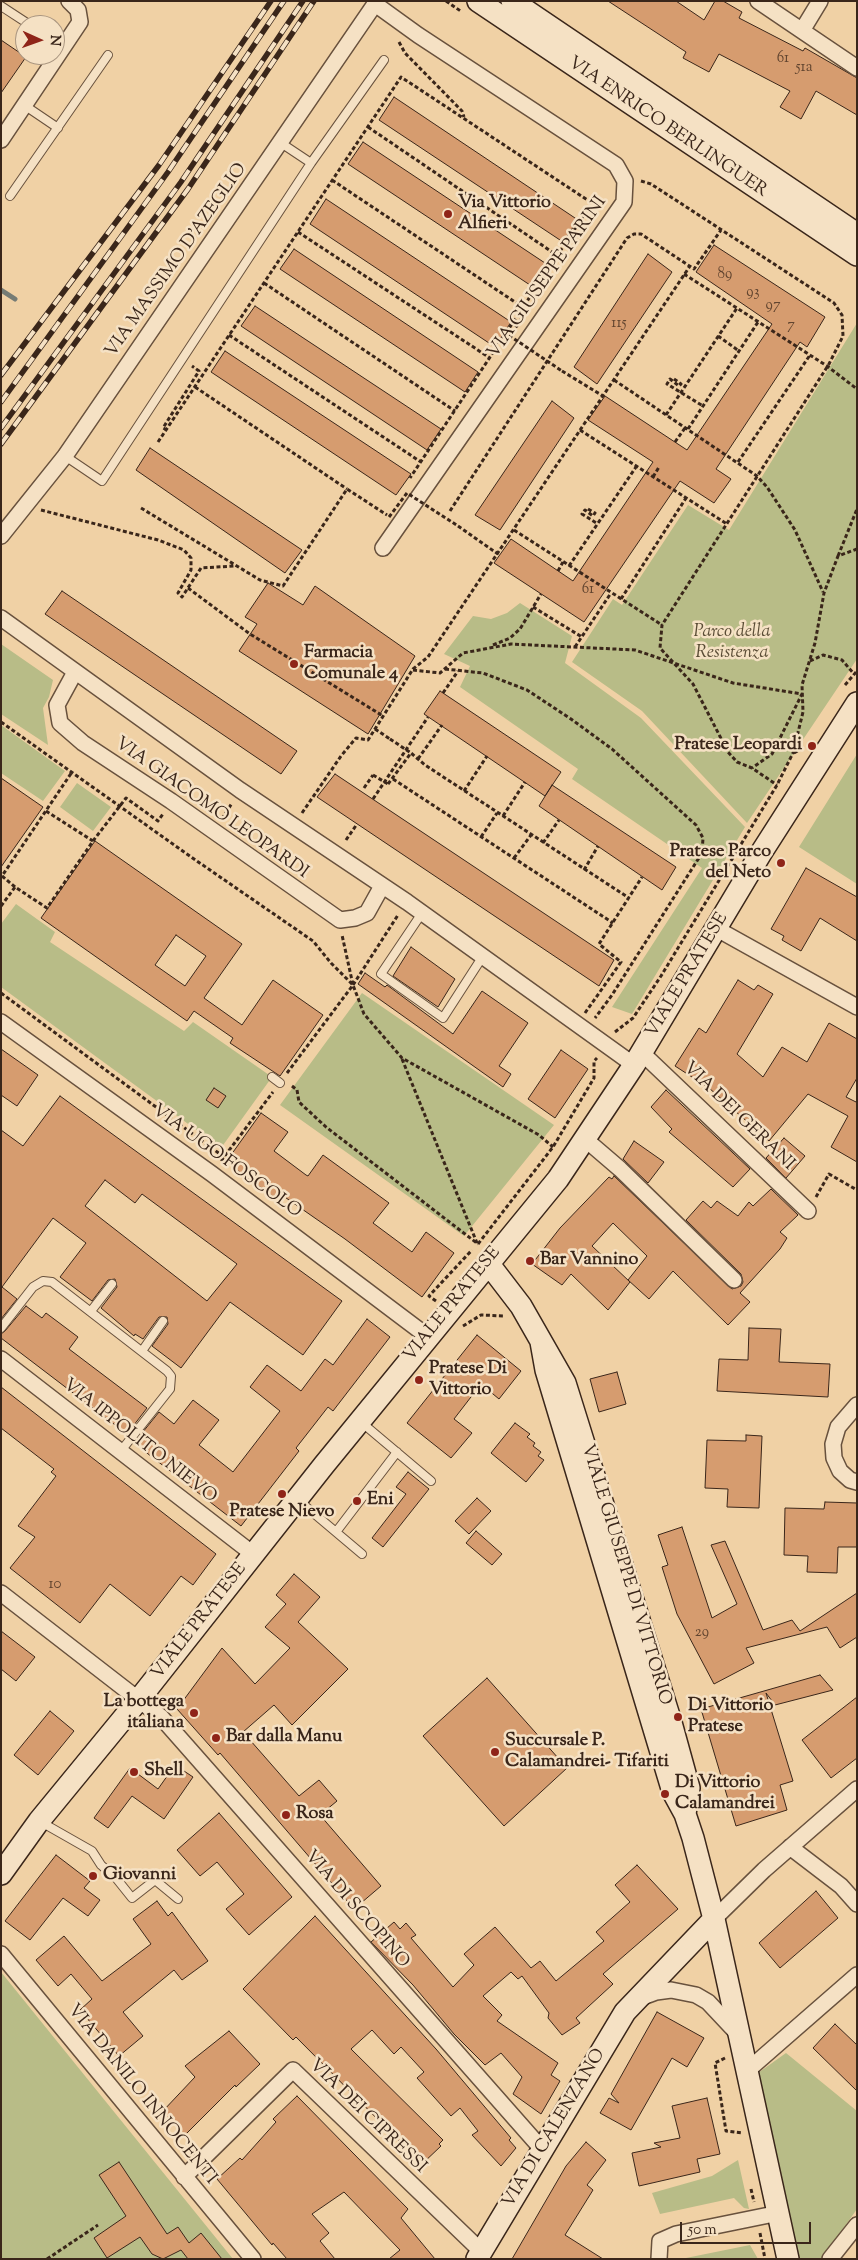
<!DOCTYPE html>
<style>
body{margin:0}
#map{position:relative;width:858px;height:2260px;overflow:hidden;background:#f0d1a5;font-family:"Sorts Mill Goudy",serif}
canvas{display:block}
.frame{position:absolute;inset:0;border:2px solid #3a261a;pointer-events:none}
.north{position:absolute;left:15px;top:15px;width:50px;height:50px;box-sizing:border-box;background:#f5e1c4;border:1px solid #aa9680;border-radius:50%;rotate:92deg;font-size:14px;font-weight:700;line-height:20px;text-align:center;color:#3a261a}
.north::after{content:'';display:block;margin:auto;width:18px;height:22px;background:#8f2418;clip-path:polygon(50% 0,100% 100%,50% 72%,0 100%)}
.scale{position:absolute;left:680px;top:2222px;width:131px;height:22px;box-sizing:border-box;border:2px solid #3a261a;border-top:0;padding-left:6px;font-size:15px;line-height:18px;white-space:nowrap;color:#3a261a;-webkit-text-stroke:4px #f5e1c4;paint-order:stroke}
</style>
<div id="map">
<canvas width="858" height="2260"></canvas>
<div class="frame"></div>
<div class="north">N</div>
<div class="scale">50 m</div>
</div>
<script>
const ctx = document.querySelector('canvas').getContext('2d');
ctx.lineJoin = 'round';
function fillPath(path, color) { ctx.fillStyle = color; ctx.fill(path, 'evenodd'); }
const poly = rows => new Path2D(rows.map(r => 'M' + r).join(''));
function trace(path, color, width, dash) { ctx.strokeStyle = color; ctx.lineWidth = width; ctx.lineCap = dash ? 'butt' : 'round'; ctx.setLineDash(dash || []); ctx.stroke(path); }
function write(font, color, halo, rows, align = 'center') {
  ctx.font = font + ' "Sorts Mill Goudy",serif'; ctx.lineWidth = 5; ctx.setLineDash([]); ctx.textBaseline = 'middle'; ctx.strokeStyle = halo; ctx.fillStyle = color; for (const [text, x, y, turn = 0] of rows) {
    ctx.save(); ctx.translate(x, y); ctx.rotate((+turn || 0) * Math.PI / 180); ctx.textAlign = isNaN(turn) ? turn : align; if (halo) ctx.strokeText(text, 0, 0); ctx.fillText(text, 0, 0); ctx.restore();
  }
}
const green = poly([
 [857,323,857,659,747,823,642,711,572,662,613,599,622,605,688,505,729,530],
 [520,603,572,636,565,663,641,718,745,827,632,1014,612,1007,702,868,572,779,578,769,460,687,470,666,444,654,473,616,491,619,507,613],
 [1,644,53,680,49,697,43,708,48,745,1,714],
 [1,725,65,771,43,801,1,773],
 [857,754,857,884,799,847],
 [77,783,111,807,93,831,60,807],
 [16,904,55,932,50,942,184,1031,193,1022,272,1077,221,1148,1,987,1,924],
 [362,993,554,1125,464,1236,280,1105],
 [1,1972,233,2259,1,2259],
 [786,2053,857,2111,857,2209,822,2259,798,2259,758,2073],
 [738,2160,749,2209,744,2208,734,2198,660,2214,652,2193,712,2176],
 [750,2245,758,2259,681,2259]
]);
const stream = poly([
 [1,290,15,299]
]);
const building = poly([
 [608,1,676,1,704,20,715,1,723,1,742,12,739,18,803,51,805,48,857,78,857,115,816,91,801,119,780,107,790,91,719,54,709,72,683,58,686,52,608,1],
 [1,40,26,57,1,93,1,40],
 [394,97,578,220,563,242,379,120,394,97],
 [363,142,548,265,533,287,348,164,363,142],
 [326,199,511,322,495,347,310,224,326,199],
 [714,245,825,317,807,347,800,342,716,469,731,479,714,503,680,481,584,622,494,563,511,539,573,581,653,462,588,420,605,396,687,450,772,324,696,272,714,245],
 [294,249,478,372,465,392,280,269,294,249],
 [648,254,672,272,597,384,574,367,648,254],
 [255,306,441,429,427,450,241,326,255,306],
 [225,351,411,474,396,495,211,372,225,351],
 [552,401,574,418,500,530,475,515,552,401],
 [150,448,302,550,285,573,136,470,150,448],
 [268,583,303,605,315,586,415,656,368,734,239,651,257,624,245,617,268,583],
 [62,591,297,751,281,774,45,614,62,591],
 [440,691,561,772,545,796,424,714,440,691],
 [335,774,614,960,599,986,317,797,335,774],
 [1,778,43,807,1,867,1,778],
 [552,785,676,867,662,890,539,806,552,785],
 [95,841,242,944,204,998,242,1025,273,980,323,1015,280,1076,230,1043,233,1038,194,1011,187,1021,41,918,95,841],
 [176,935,206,956,185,986,155,965,176,935],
 [806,868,857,897,857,941,820,918,801,951,782,940,784,936,771,929,806,868],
 [411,947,455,979,438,1007,393,976,411,947],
 [365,973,385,987,387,985,453,1034,482,991,528,1023,499,1066,511,1074,503,1087,358,984,365,973],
 [738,980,754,990,758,985,773,994,737,1054,763,1077,782,1047,807,1062,829,1023,857,1039,857,1078,846,1097,856,1102,857,1100,857,1162,831,1147,848,1116,808,1094,769,1141,709,1088,675,1066,699,1028,706,1033,738,980],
 [1,1049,38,1075,17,1106,1,1095,1,1049],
 [561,1050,588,1069,555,1118,528,1099,561,1050],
 [214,1088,226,1096,218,1108,206,1100,214,1088],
 [666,1090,750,1169,733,1187,669,1132,672,1129,651,1107,666,1090],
 [60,1096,342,1301,303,1355,230,1302,181,1368,152,1346,168,1324,167,1317,159,1317,143,1339,135,1334,134,1336,101,1308,117,1287,115,1279,108,1280,92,1301,60,1277,86,1243,53,1218,2,1287,17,1299,1,1319,1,1130,23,1146,60,1096],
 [105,1180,135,1203,142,1194,237,1264,207,1301,85,1206,105,1180],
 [261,1113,288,1132,274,1151,306,1175,308,1176,323,1155,389,1203,373,1223,412,1252,426,1232,454,1253,422,1297,345,1239,279,1193,275,1198,226,1162,261,1113],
 [784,1138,805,1156,786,1178,766,1158,784,1138],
 [634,1141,664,1162,648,1183,623,1159,634,1141],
 [614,1176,732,1289,741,1286,743,1282,741,1274,686,1220,703,1201,711,1208,717,1201,738,1216,749,1202,753,1206,771,1189,798,1215,780,1232,787,1238,780,1249,740,1293,750,1302,728,1325,673,1271,649,1299,628,1280,647,1256,613,1223,592,1246,630,1282,608,1310,571,1274,562,1285,532,1264,560,1228,609,1177,612,1179,614,1176],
 [26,1306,42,1318,46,1313,78,1337,69,1349,147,1408,127,1434,1,1338,1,1334,5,1331,26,1306],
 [367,1319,390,1337,333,1411,328,1407,296,1448,299,1451,241,1526,134,1443,159,1412,174,1424,193,1400,219,1420,199,1445,233,1472,280,1411,250,1387,267,1365,301,1391,325,1359,333,1365,367,1319],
 [749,1328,781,1329,779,1362,830,1364,828,1397,717,1391,719,1359,748,1360,749,1328],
 [477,1335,521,1371,499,1399,481,1384,454,1419,472,1433,451,1458,407,1423,477,1335],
 [617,1372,626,1404,599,1412,590,1379,617,1372],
 [1,1387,216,1554,193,1585,181,1576,150,1616,110,1584,80,1623,10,1568,35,1537,18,1526,56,1476,51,1472,54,1469,1,1428,1,1387],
 [515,1423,530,1434,527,1437,535,1443,533,1446,541,1452,538,1456,544,1460,526,1482,491,1453,515,1423],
 [746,1435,762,1436,759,1508,727,1507,728,1489,705,1488,707,1440,746,1441,746,1435],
 [408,1472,429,1489,383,1547,372,1538,406,1494,396,1487,408,1472],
 [477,1498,491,1511,469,1534,455,1521,477,1498],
 [825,1502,857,1503,857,1547,838,1547,837,1573,807,1572,808,1556,784,1555,785,1508,824,1509,825,1502],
 [682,1527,712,1618,737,1604,711,1545,725,1541,763,1630,792,1620,800,1631,857,1593,857,1637,840,1648,827,1627,746,1648,754,1663,714,1684,677,1614,662,1567,668,1565,658,1535,682,1527],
 [476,1531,502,1554,492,1565,466,1543,476,1531],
 [294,1574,320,1597,298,1622,348,1669,292,1725,274,1705,243,1732,299,1796,319,1780,337,1801,320,1815,381,1886,354,1909,220,1753,218,1755,177,1709,222,1648,255,1684,290,1648,265,1627,286,1604,276,1595,294,1574],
 [1,1631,35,1657,16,1681,1,1669,1,1631],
 [820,1675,833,1690,775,1705,766,1693,793,1781,780,1785,787,1810,736,1826,701,1709,820,1675],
 [487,1678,567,1768,504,1826,423,1736,487,1678],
 [857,1697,857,1758,831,1778,802,1740,857,1697],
 [50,1711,74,1731,38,1775,14,1755,50,1711],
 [175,1765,193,1777,164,1819,132,1796,108,1828,94,1818,130,1768,158,1789,175,1765],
 [219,1813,292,1897,249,1935,226,1909,244,1894,217,1862,200,1876,177,1850,219,1813],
 [56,1855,90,1881,84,1888,100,1900,88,1916,63,1898,30,1940,5,1921,56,1855],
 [637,1865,678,1909,603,1974,613,1984,576,2018,580,2023,562,2035,548,2018,549,2013,522,1976,518,1979,511,1972,483,1996,502,2015,497,2021,558,2063,551,2075,560,2081,541,2114,513,2094,522,2077,501,2053,485,2065,454,2034,413,1985,371,1942,394,1922,400,1929,406,1923,416,1935,411,1938,453,1987,474,1965,464,1954,495,1927,531,1968,540,1961,556,1981,604,1941,596,1932,630,1902,615,1885,637,1865],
 [816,1891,838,1918,780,1968,759,1943,816,1891],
 [157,1901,168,1916,172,1912,208,1961,182,1980,174,1970,123,2012,143,2036,119,2056,80,2010,92,1999,71,1974,58,1986,36,1960,64,1936,102,1981,151,1944,133,1919,157,1901],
 [315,1916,436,2049,511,2138,509,2140,516,2148,501,2166,472,2135,478,2131,460,2108,451,2116,417,2078,424,2072,401,2047,394,2054,372,2030,351,2049,443,2140,439,2144,441,2146,422,2164,296,2037,293,2040,243,1989,315,1916],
 [657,2012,704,2038,687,2067,672,2058,631,2130,600,2113,609,2098,619,2103,611,2094,657,2012],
 [835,2024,857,2045,857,2091,813,2048,835,2024],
 [229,2031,260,2064,236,2087,235,2085,185,2135,162,2112,195,2077,185,2066,229,2031],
 [297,2096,408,2209,401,2218,435,2259,389,2259,400,2250,344,2192,312,2214,329,2233,320,2241,335,2259,287,2259,273,2243,272,2245,217,2179,240,2158,242,2160,276,2122,273,2119,297,2096],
 [707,2098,720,2154,697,2159,700,2172,639,2186,632,2153,661,2147,654,2143,680,2138,672,2106,707,2098],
 [586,2142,606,2160,587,2185,593,2190,565,2235,603,2259,512,2259,566,2166,586,2142],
 [119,2162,167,2234,178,2227,189,2243,201,2233,222,2259,188,2259,181,2250,163,2259,152,2254,140,2237,107,2258,94,2238,126,2216,99,2175,119,2162]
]);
const path = poly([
 [446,1,462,12],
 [399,42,405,53,462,111,464,117],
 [368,127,558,256],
 [332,180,524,308],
 [641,181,651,184,834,303,842,315,843,336,829,364,662,625,660,648,693,684,728,752,737,762,752,768,777,785],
 [298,232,490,358],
 [684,274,827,366,857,389],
 [264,283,455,411],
 [229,335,421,462],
 [718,336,739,351],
 [562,371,603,396],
 [674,379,681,384,679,386,670,379,667,384,703,406],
 [614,380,757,476,767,487,795,530,823,592],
 [195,387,347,489],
 [666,415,737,308],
 [688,429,758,322],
 [167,430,163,428,199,371,192,366],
 [580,430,727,524],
 [158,442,401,77,592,203,410,478],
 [675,442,685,428],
 [738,462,810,355],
 [653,477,659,467],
 [141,508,260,580,283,586,347,489,387,515],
 [588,509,595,513,593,516,585,510,582,514,598,524],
 [41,510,158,540,184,550,191,558,191,570,178,593,182,597,201,568,235,566],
 [450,511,627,238,634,234,641,234,694,269,721,230],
 [458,526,498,554],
 [514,530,662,625],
 [838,556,857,509],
 [569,566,636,467],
 [558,571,563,562],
 [188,588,250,634,383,716],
 [621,599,686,498],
 [533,607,582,637],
 [493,645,510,638,520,629,541,594],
 [575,647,611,593],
 [810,661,823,655,842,660,854,674],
 [445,669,483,673,527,690,571,719,612,749,696,825,703,838,702,853,612,995,595,1018],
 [413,670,440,673,463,653,511,644,635,650,733,683,802,694,772,754,752,768],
 [845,685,857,671],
 [443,693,458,671],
 [1,722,194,859,313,941,331,963,353,985,364,1014,402,1058,539,1135,553,1147],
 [375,729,390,739],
 [794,753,803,748],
 [418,759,442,725],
 [393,779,613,923],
 [388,784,411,753,425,765,629,898],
 [364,788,373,775],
 [464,791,487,756],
 [373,799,428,717],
 [46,811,93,841],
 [302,813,341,756,356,738,368,740,413,669,428,657,690,266],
 [503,816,525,782],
 [222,819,232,803],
 [481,837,497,813],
 [346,840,357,824],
 [543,843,559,820],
 [514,858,531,835],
 [584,870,598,846],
 [15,887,2,876,72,772],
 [1,906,15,887,47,908,93,841,126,798,158,821,163,814],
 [353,985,398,915],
 [1,993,224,1157],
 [585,1013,621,962,599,944,642,877],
 [615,1032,633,1018,661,976,777,785,793,753,803,712,802,685,815,643,824,593,838,556,857,549],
 [402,1059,477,1243],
 [287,1073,353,985,342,935],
 [292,1086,297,1090,299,1102,326,1127,478,1244],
 [221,1161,273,1092],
 [816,1197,829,1174,857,1190],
 [478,1244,553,1147,594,1078,594,1061,597,1058],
 [436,1301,429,1296,472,1250],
 [463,1326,481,1315,505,1316],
 [725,2058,715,2063,726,2131,742,2133],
 [751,2189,754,2202],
 [760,2233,765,2259],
 [47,2259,98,2225]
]);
const lane = poly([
 [1,6,30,25],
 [24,105,58,128],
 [281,143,311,163],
 [10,196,108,55],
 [65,456,102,481,311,163,384,60],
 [422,913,381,974,443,1018,483,956],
 [272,1077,280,1083],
 [91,1311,112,1284],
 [1,1328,33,1287,43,1281,52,1282,167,1371,171,1376,170,1389,120,1452],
 [142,1351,163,1321],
 [361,1422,431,1481],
 [298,1500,362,1554],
 [336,1532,397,1452],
 [41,1822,92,1851,101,1865,116,1878,132,1898,155,1880,178,1899]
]);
const street = poly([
 [758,1,857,68],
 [375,4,418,35,616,165,625,181,624,202,383,548],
 [803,29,820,1],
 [1,140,80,22,78,10,69,1],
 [1,536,65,456,377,1],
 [1,618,240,790,407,902,634,1065],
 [75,672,57,705,60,723,83,743,171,801,340,920,355,918,367,913,382,886],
 [717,929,857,1007],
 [1,1022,212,1174,427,1336],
 [642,1053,808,1211],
 [585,1139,620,1169,734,1280],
 [1,1359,253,1554],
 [857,1405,838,1427,833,1444,834,1458,840,1471,850,1480,857,1482],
 [1,1593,161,1717,541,2148],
 [790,1847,841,1886,857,1904],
 [714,1919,764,1870,857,1789],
 [1,1954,253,2259],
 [640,1998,656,1992,671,1990,696,1995,708,2002,739,2035],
 [748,2070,857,1975],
 [184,2177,293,2070,482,2252],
 [659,2259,660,2241,676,2234,779,2213],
 [830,2259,857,2225]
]);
const secondary = poly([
 [478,1,857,255],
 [512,1,857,234],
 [488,1263,521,1306,565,1383,670,1719,689,1788,685,1814],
 [541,1342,546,1370,673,1792,685,1814,693,1838,714,1919,788,2259],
 [1,1874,39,1821,140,1698,324,1465,558,1179,634,1065,761,853,857,703],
 [477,2259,625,2012,714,1919]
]);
const rail = poly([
 [1,375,159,165,271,1],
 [1,402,168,172,284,1],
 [1,428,181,182,303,1],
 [1,444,188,189,314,1]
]);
const pathBridge = poly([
 [527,303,530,306,510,336,562,371],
 [389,517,407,493,458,526],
 [390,739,411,753],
 [373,775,388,784]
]);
const markers = [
 [448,214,5,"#8f2418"],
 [294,664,5,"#8f2418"],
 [812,746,5,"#8f2418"],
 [781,863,5,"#8f2418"],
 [530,1261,5,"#8f2418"],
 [419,1380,5,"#8f2418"],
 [282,1494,5,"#8f2418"],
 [357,1501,5,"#8f2418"],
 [194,1713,5,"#8f2418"],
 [678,1717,5,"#8f2418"],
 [216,1738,5,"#8f2418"],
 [495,1752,5,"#8f2418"],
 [134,1772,5,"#8f2418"],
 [665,1794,5,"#8f2418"],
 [286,1815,5,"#8f2418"],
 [93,1876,5,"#8f2418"]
];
const numberNames = [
 ["61",783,59],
 ["51a",804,68],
 ["89",725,275],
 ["93",753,293],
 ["97",773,306],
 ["115",619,324],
 ["7",791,326],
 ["61",588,590],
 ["10",55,1585],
 ["29",702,1633]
];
const streetNames = [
 ["VIA ENRICO BERLINGUER",667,128,34],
 ["VIA MASSIMO D'AZEGLIO",177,261,-55],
 ["VIA GIUSEPPE PARINI",548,278,-55],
 ["VIA GIACOMO LEOPARDI",211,809,35],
 ["VIALE PRATESE",688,976,-59],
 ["VIA DEI GERANI",738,1117,44],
 ["VIA UGO FOSCOLO",226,1162,36],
 ["VIALE PRATESE",453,1305,-51],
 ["VIA IPPOLITO NIEVO",139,1442,38],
 ["VIALE GIUSEPPE DI VITTORIO",625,1575,73],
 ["VIALE PRATESE",200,1622,-52],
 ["VIA DI SCOPINO",356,1910,49],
 ["VIA DANILO INNOCENTI",141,2095,51],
 ["VIA DEI CIPRESSI",367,2117,44],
 ["VIA DI CALENZANO",555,2129,-59]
];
const poiNames = [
 ["Via Vittorio",458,204],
 ["Alfieri",458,225],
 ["Farmacia",304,654],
 ["Comunale 4",304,675],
 ["Pratese Leopardi",802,746,"right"],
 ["Pratese Parco",771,853,"right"],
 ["del Neto",771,874,"right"],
 ["Bar Vannino",540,1261],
 ["Pratese Di",429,1370],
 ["Vittorio",429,1391],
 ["Eni",367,1501],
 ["Pratese Nievo",282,1513,"center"],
 ["La bottega",184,1703,"right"],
 ["italiana",184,1724,"right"],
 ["Di Vittorio",688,1707],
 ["Pratese",688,1728],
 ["Bar dalla Manu",226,1738],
 ["Succursale P.",505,1742],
 ["Calamandrei- Tifariti",505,1763],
 ["Shell",144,1772],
 ["Di Vittorio",675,1784],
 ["Calamandrei",675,1805],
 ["Rosa",296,1815],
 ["Giovanni",103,1876]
];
const parkNames = [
 ["Parco della",732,633],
 ["Resistenza",732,654]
];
fillPath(green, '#b8bc87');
trace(stream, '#767c75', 5);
fillPath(building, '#d69c6f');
trace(building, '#3a261a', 1);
trace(lane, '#68513d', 10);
trace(street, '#68513d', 18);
trace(secondary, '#3a261a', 24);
trace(path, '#3a261a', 3, [4, 2.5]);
trace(lane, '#f5e1c4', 8);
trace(street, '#f5e1c4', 15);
trace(secondary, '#f5e1c4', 21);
trace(rail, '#3a261a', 5.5);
trace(rail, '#f5e1c4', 4, [11]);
trace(pathBridge, '#3a261a', 3, [4, 2.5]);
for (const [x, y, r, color] of markers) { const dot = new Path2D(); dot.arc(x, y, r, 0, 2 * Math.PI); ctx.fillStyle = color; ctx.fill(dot); trace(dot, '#f5e1c4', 2); }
write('15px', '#61442f', null, numberNames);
write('18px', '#3a261a', '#f5e1c4', streetNames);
write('bold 18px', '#3a261a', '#f5e1c4', poiNames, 'left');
write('italic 18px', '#5a4c35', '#f5e1c4', parkNames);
</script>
